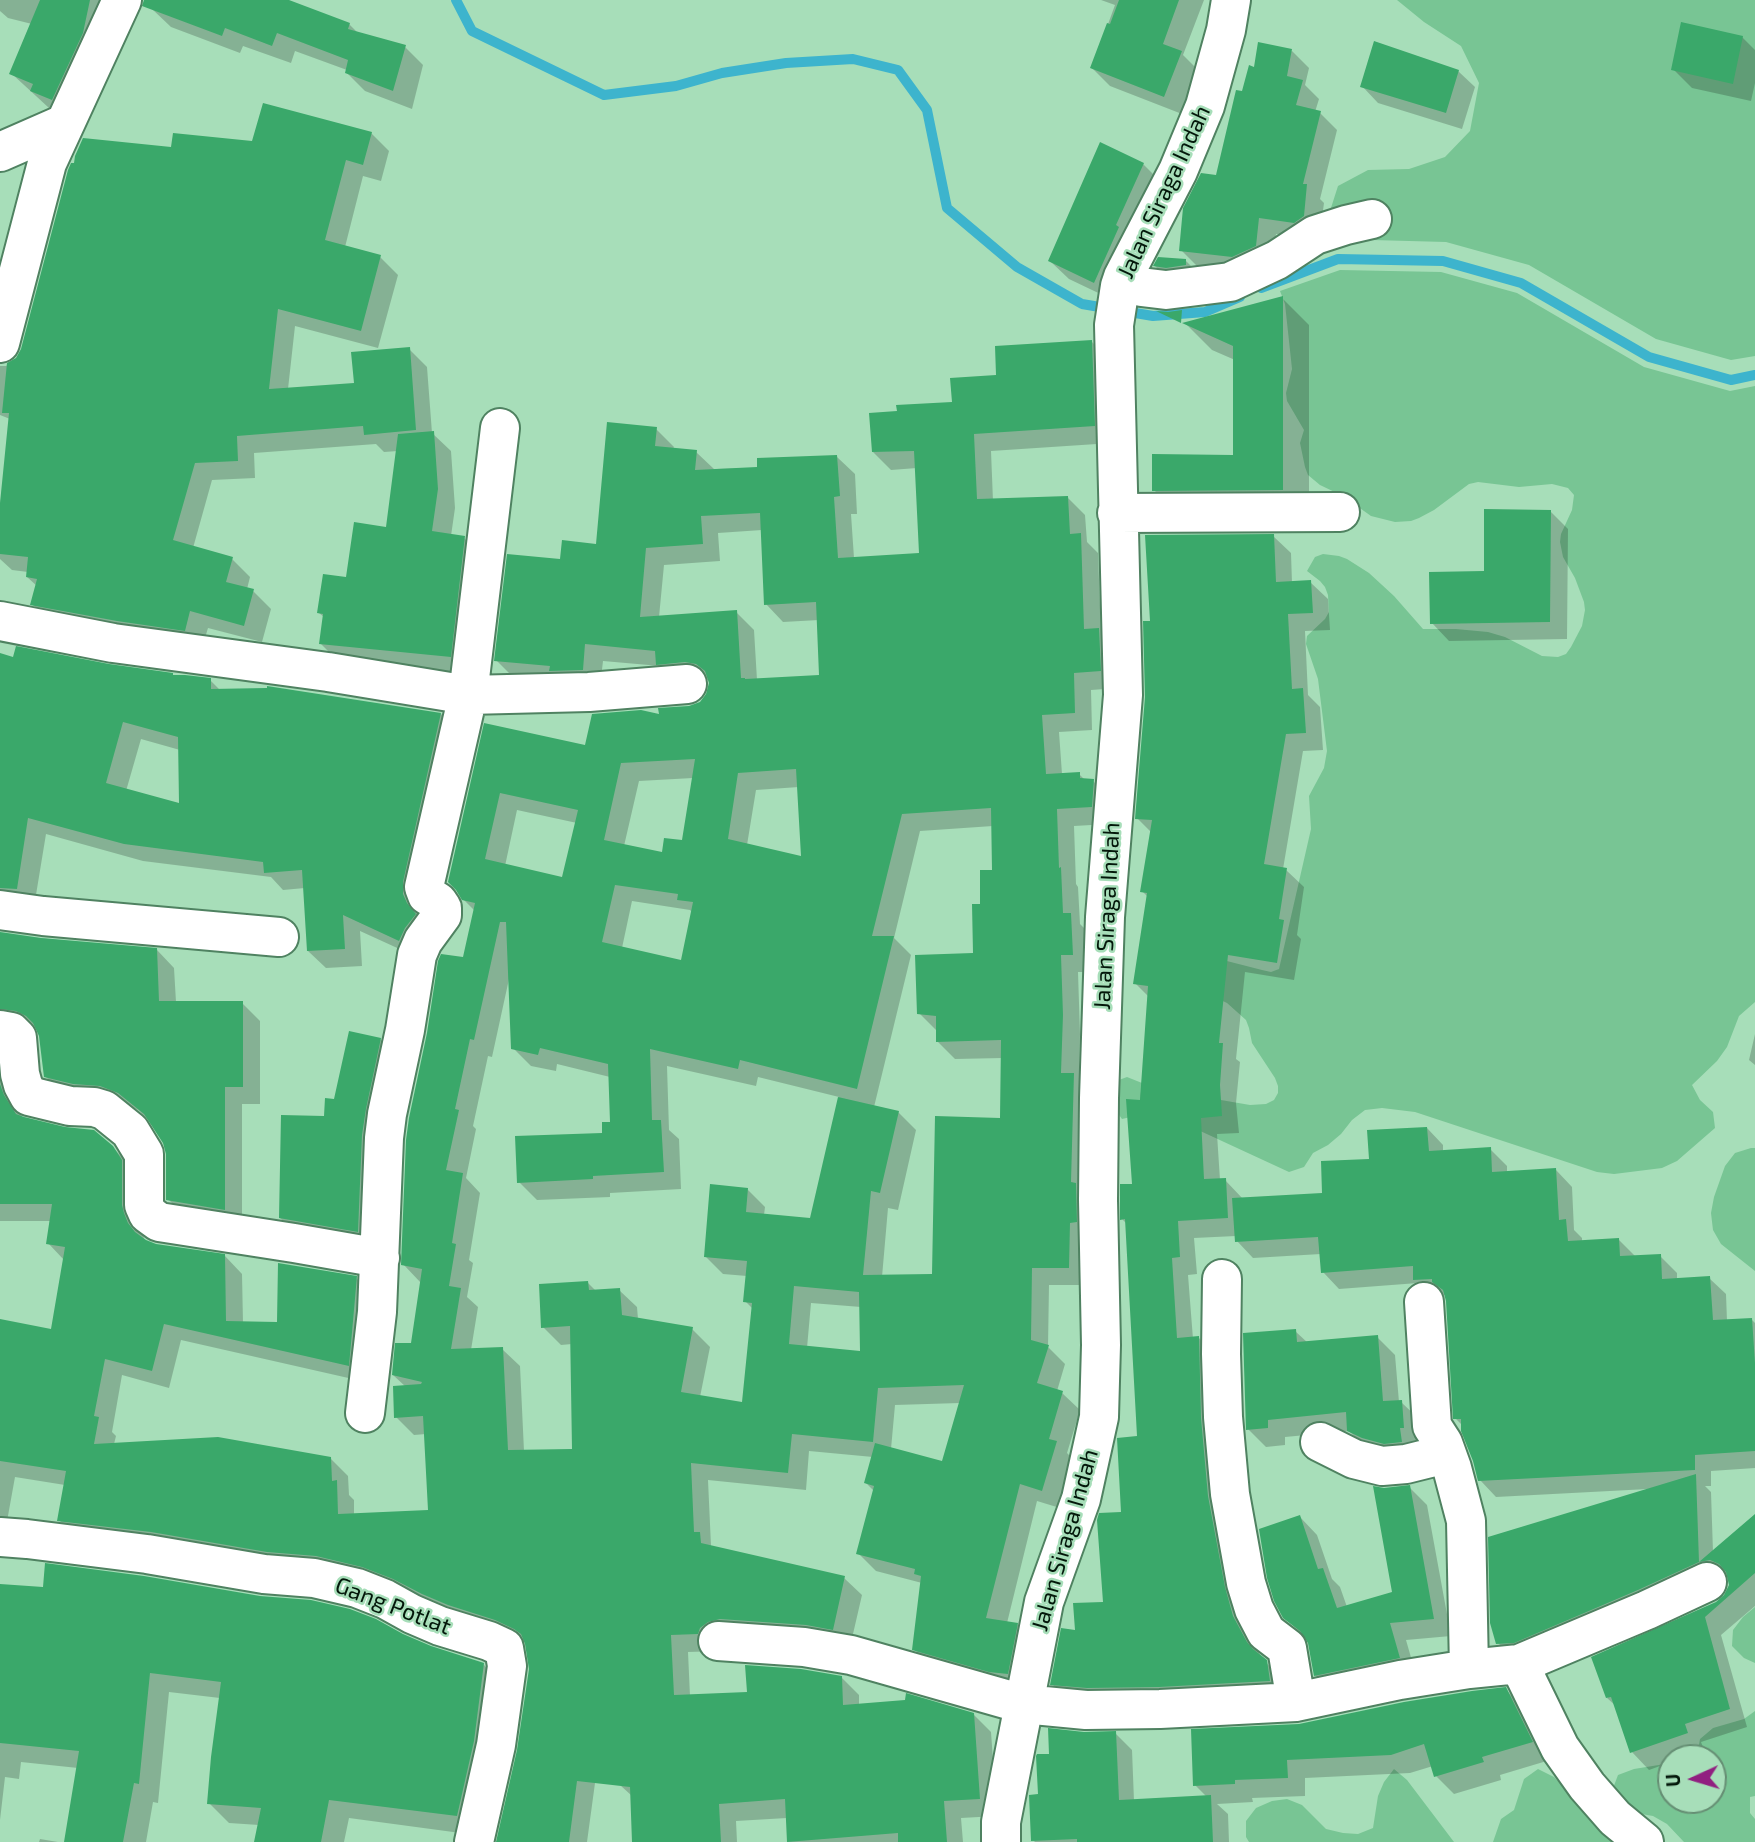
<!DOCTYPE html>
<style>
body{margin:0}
#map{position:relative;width:1755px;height:1842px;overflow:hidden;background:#a7deb9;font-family:"Exo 2",sans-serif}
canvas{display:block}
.north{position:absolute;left:1657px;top:1744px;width:70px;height:70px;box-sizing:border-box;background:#a7deb9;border:2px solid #658e73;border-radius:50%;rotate:266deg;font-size:19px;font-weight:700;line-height:28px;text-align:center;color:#03170a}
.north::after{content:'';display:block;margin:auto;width:24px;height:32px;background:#911f80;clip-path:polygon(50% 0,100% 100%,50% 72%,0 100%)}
</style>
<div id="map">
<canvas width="1755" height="1842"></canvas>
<div class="north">U</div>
</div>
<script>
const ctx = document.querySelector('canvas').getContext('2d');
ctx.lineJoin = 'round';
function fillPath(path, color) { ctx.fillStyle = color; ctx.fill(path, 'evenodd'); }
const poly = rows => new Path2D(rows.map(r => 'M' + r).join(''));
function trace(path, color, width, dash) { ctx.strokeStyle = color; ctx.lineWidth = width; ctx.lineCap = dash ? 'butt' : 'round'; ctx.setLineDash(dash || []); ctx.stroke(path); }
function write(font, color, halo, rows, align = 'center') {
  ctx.font = font + ' "Exo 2",sans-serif'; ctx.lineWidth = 5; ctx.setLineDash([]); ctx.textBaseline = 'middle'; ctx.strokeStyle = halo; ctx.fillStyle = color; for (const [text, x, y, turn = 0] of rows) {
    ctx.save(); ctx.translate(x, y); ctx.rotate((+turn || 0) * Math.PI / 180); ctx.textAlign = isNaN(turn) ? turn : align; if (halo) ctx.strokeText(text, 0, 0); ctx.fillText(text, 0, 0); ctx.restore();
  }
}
const green = poly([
 [1397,0,1755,0,1755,356,1731,360,1656,339,1529,265,1446,242,1335,239,1330,211,1338,186,1368,170,1409,169,1445,157,1470,131,1479,83,1461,46,1424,22],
 [1340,270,1441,272,1517,293,1644,367,1730,391,1755,386,1755,1002,1739,1016,1727,1047,1717,1061,1692,1085,1700,1100,1713,1112,1715,1128,1677,1161,1662,1168,1614,1174,1597,1172,1415,1112,1382,1108,1365,1110,1352,1120,1341,1134,1328,1145,1313,1153,1304,1167,1289,1172,1157,1111,1122,1119,1117,1112,1119,1080,1127,1077,1157,1089,1250,1105,1266,1104,1274,1100,1278,1093,1278,1086,1275,1078,1252,1043,1249,1028,1246,1020,1227,1003,1212,996,1223,960,1262,970,1271,972,1279,969,1311,829,1309,796,1324,768,1327,751,1318,679,1306,644,1307,636,1325,619,1329,612,1328,595,1325,587,1320,581,1307,571,1315,557,1323,554,1339,556,1347,559,1369,573,1394,596,1423,629,1456,629,1488,632,1505,637,1542,656,1558,657,1566,654,1571,647,1582,626,1585,610,1584,602,1575,578,1563,557,1560,542,1561,534,1572,510,1574,495,1568,488,1552,484,1519,487,1478,482,1469,484,1434,510,1419,518,1411,521,1395,522,1371,516,1343,496,1320,485,1308,475,1305,467,1300,443,1304,430,1287,401,1286,393,1292,369,1285,304,1280,291],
 [1751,1148,1755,1148,1755,1271,1721,1244,1713,1230,1711,1213,1714,1197,1725,1166,1735,1153],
 [1755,1607,1755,1663,1744,1658,1732,1646,1733,1630,1743,1617],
 [1755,1711,1755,1796,1750,1797,1750,1813,1755,1819,1755,1842,1684,1842,1667,1824,1653,1816,1636,1813,1612,1791,1618,1775,1634,1769,1671,1763,1671,1800,1713,1800,1713,1758,1689,1758,1697,1756,1700,1739,1713,1728,1744,1719],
 [1394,1769,1407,1780,1454,1842,1249,1842,1246,1837,1246,1821,1256,1808,1272,1801,1287,1799,1302,1805,1326,1829,1343,1833,1358,1834,1373,1828,1378,1796,1384,1782],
 [1538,1769,1554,1777,1620,1842,1493,1842,1501,1819,1514,1810,1524,1779]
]);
const shadow = poly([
 [0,0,111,0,69,116,49,108,11,73,32,24,8,18,0,11],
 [155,0,270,0,349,24,359,34,405,47,423,65,412,109,365,91,347,73,347,70,295,51,291,63,243,46,240,53,171,27,152,9],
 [1101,0,1204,0,1183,55,1199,71,1182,114,1110,86,1092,68,1115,5],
 [1742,37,1755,50,1755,83,1751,101,1692,88,1673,69],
 [1292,51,1309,68,1305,85,1319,99,1315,112,1320,113,1337,130,1320,199,1324,203,1320,233,1312,239,1276,234,1273,263,1198,267,1181,250,1217,177,1243,94,1255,69],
 [1458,71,1475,87,1462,129,1378,103,1362,86],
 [371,133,389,151,381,181,363,176,345,247,380,257,398,275,378,348,295,326,288,389,355,384,409,349,427,367,432,433,451,451,455,508,451,536,464,538,482,556,468,674,338,661,320,643,324,617,319,613,388,529,398,451,384,452,376,444,254,453,255,478,212,480,193,548,232,559,250,577,247,589,253,591,271,609,262,642,208,628,202,648,50,622,32,604,37,586,27,577,28,572,12,570,0,559,0,507,10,419,0,415,0,366,6,366,16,360,173,149],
 [1143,164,1162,183,1113,300,1069,279,1050,261],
 [1186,261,1194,269,1164,275,1155,266],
 [1282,298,1309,325,1309,517,1181,518,1154,490,1234,457,1235,360,1212,350,1186,324],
 [1092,342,1110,360,1112,443,991,451,993,501,1067,497,1085,515,1087,542,1098,553,1101,632,1117,648,1118,688,1091,690,1092,730,1059,732,1062,774,1079,774,1085,780,1093,781,1111,799,1109,824,1074,826,1076,884,1078,887,1080,924,1088,932,1090,972,1078,972,1080,1034,1079,1080,1091,1092,1086,1285,1049,1285,1048,1347,1065,1364,1057,1391,1062,1393,1080,1410,1067,1453,1074,1460,1060,1508,1037,1501,1007,1623,1017,1624,1035,1642,1025,1691,932,1667,914,1649,922,1583,876,1571,858,1553,874,1491,866,1483,873,1457,809,1451,806,1490,708,1480,711,1546,844,1578,862,1595,850,1647,688,1652,690,1696,748,1694,841,1677,859,1695,859,1705,973,1714,991,1732,997,1816,961,1818,963,1842,788,1842,787,1818,736,1821,737,1842,634,1842,632,1796,620,1785,609,1680,587,1842,498,1842,519,1750,530,1669,527,1643,515,1637,77,1538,59,1520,65,1485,15,1477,4,1538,0,1540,0,1321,52,1331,64,1260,48,1243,51,1221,0,1221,0,1058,23,1119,112,1147,131,1166,139,1224,145,1241,155,1245,225,1256,242,1274,243,1323,278,1323,356,1278,374,1296,366,1382,181,1340,169,1388,122,1375,112,1432,116,1436,114,1444,330,1458,348,1476,349,1495,354,1500,354,1515,430,1511,426,1434,414,1435,396,1417,406,1387,393,1375,412,1344,421,1283,403,1264,475,911,463,899,485,725,587,747,661,716,701,703,708,695,710,680,675,682,660,666,603,661,600,687,514,678,496,660,562,561,597,545,656,429,674,447,673,449,696,452,714,469,759,468,837,457,855,474,857,514,851,514,854,558,921,555,917,468,891,470,873,452,998,377],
 [762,530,766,604,783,622,819,620,821,676,757,680,754,630,736,612,659,617,664,565,720,561,718,533],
 [693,778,683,842,663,855,624,846,639,781],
 [799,787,803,858,747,845,756,790],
 [517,810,577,823,564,880,505,866],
 [993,826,994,871,982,906,975,955,919,1013,938,1032,938,1042,955,1059,1003,1058,1002,1119,934,1275,882,1277,888,1208,898,1210,916,1130,898,1112,874,1107,911,955,894,938,920,831],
 [632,901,690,910,693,913,683,962,622,948],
 [509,979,513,1048,531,1066,556,1071,557,1064,610,1077,612,1124,604,1134,519,1182,537,1200,610,1197,610,1193,681,1189,679,1139,669,1130,667,1066,756,1086,758,1077,839,1097,811,1220,764,1215,765,1207,747,1189,705,1256,723,1274,747,1276,745,1301,753,1309,744,1404,700,1397,710,1347,692,1329,638,1319,637,1307,619,1290,596,1291,588,1283,543,1327,561,1345,572,1344,574,1451,524,1451,520,1366,502,1349,471,1350,478,1307,467,1297,473,1263,469,1260,480,1193,466,1178,476,1129,473,1126,488,1056,492,1057],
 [811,1303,861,1307,862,1353,807,1348],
 [960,1403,943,1463,891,1449,895,1405],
 [1550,511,1568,529,1567,639,1449,641,1432,623],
 [1273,536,1291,553,1292,583,1310,582,1328,599,1330,630,1305,631,1308,695,1320,707,1323,750,1303,751,1283,869,1286,870,1304,887,1297,935,1301,939,1294,980,1245,972,1236,1059,1240,1062,1236,1103,1239,1133,1217,1134,1220,1180,1225,1180,1243,1199,1324,1194,1371,1161,1427,1128,1443,1145,1443,1152,1490,1149,1507,1166,1507,1173,1556,1170,1572,1187,1574,1230,1582,1238,1582,1242,1619,1240,1636,1257,1660,1256,1677,1273,1677,1280,1709,1278,1726,1294,1727,1321,1751,1319,1755,1323,1755,1468,1711,1471,1711,1486,1705,1486,1711,1492,1713,1552,1755,1534,1755,1606,1721,1635,1747,1727,1701,1742,1704,1750,1682,1758,1671,1758,1671,1762,1649,1770,1632,1752,1617,1707,1607,1698,1726,1596,1730,1585,1729,1577,1719,1579,1514,1659,1498,1643,1648,1489,1496,1497,1480,1480,1463,1426,1455,1418,1446,1295,1432,1296,1418,1283,1339,1289,1323,1272,1321,1254,1253,1258,1237,1241,1236,1236,1194,1238,1197,1274,1188,1275,1193,1339,1199,1338,1216,1356,1250,1635,1262,1659,1284,1680,1287,1698,1069,1701,1052,1684,1077,1632,1105,1604,1139,1438,1127,1224,1122,1219,1133,1186,1149,997,1135,983,1148,897,1142,891,1152,833,1137,818,1152,622],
 [0,655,14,659,210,680,221,691,441,714,458,732,420,913,417,957,360,931,362,966,326,968,308,951,305,888,283,890,271,877,143,861,46,834,34,907,0,915],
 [141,739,180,750,181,805,126,791],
 [0,934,157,950,174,968,176,1002,242,1003,260,1021,260,1104,242,1104,242,1227,186,1217,168,1199,168,1153,164,1142,153,1124,138,1110,130,1106,63,1094,45,1076,40,1035,38,1029,23,1026,0,1036],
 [1755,1034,1755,1065,1749,1060],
 [380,1039,399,1058,376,1250,299,1236,280,1218,326,1118,336,1100],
 [1295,1331,1308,1343,1377,1337,1395,1355,1399,1402,1401,1402,1419,1419,1421,1445,1367,1449,1349,1431,1285,1437,1285,1445,1266,1447,1248,1429],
 [1409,1487,1427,1505,1451,1636,1406,1640,1416,1675,1333,1693,1315,1675,1310,1643,1285,1617,1300,1517,1317,1535,1332,1579,1340,1587,1347,1607,1394,1593],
 [0,1586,431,1648,483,1664,503,1684,468,1834,349,1818,344,1842,256,1842,259,1825,229,1823,209,1803,220,1698,169,1692,158,1803,153,1802,146,1842,65,1842,78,1768,21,1762,19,1779,5,1777,0,1820],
 [1505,1689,1524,1708,1550,1760,1500,1775,1501,1780,1454,1794,1436,1776,1433,1766,1410,1773,1305,1778,1305,1796,1252,1798,1253,1802,1217,1804,1228,1814,1229,1842,1035,1842,1033,1840,1040,1796,1051,1755,1084,1734,1115,1733,1132,1750,1134,1801,1207,1797,1195,1785,1301,1725],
 [40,1839,58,1842,39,1842]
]);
const stream = poly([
 [456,0,472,31,604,95,676,86,722,73,786,63,853,59,898,70,927,110,947,208,1017,267,1082,304,1153,316,1205,312,1240,297],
 [1261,288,1338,259,1443,261,1521,283,1649,357,1731,380,1755,375]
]);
const building = poly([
 [40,0,90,0,83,33,52,100,30,91,33,84,9,74],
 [144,0,289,0,350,23,348,29,406,45,393,91,345,73,348,60,277,33,272,46,225,28,222,36,142,6],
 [1119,0,1179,0,1163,44,1182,51,1164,97,1090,68,1107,23,1110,24],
 [1681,22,1743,36,1733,84,1671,70],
 [1374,41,1459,70,1446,113,1360,87],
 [1258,42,1292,49,1287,76,1303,80,1296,105,1321,111,1303,184,1307,184,1304,216,1294,223,1259,218,1256,246,1232,257,1179,251,1183,208,1201,173,1216,175,1236,90,1242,91,1249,65,1254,67],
 [263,103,372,132,363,165,346,160,325,240,381,255,361,331,278,309,269,389,354,383,351,352,410,347,416,430,364,435,363,426,237,436,238,461,195,463,173,540,233,557,226,582,254,589,244,626,190,611,185,631,117,621,30,605,37,579,26,577,28,557,0,554,0,503,9,413,2,413,7,363,16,358,21,349,68,170,71,163,74,163,75,156,83,138,171,147,173,133,252,141],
 [1100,142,1144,163,1116,225,1119,227,1094,283,1048,261],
 [1158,257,1186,259,1186,265,1166,268,1153,266],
 [1283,296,1283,490,1152,491,1152,454,1233,455,1233,346,1182,323],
 [1182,310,1181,323,1156,311,1168,312],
 [1092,340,1095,426,974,434,977,499,1068,496,1070,534,1081,533,1084,629,1099,628,1101,671,1074,673,1075,713,1042,715,1046,774,1080,772,1080,778,1094,779,1092,807,1057,809,1059,868,1061,867,1063,913,1071,913,1073,955,1061,955,1063,1015,1061,1073,1074,1073,1071,1182,1076,1183,1077,1222,1070,1223,1069,1268,1032,1268,1031,1340,1049,1345,1037,1383,1063,1391,1049,1439,1057,1441,1042,1491,1020,1484,986,1618,1018,1623,1008,1674,989,1672,912,1650,921,1576,914,1574,915,1569,856,1554,874,1486,864,1483,875,1443,942,1461,964,1385,878,1388,873,1442,792,1434,788,1473,691,1463,694,1532,700,1532,701,1543,845,1576,833,1630,806,1625,720,1619,708,1622,700,1628,698,1634,671,1635,674,1695,747,1692,745,1665,801,1669,842,1676,843,1705,905,1700,906,1693,974,1713,980,1799,944,1801,947,1842,898,1842,898,1833,787,1842,785,1799,719,1804,721,1842,632,1842,630,1787,577,1781,569,1842,496,1842,517,1750,529,1669,525,1644,521,1634,514,1629,495,1620,448,1605,422,1594,393,1579,362,1567,316,1556,267,1552,151,1532,57,1521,66,1471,0,1461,0,1319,51,1329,65,1247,46,1244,52,1204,0,1204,0,1084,4,1095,16,1114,24,1117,65,1127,94,1130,113,1146,122,1160,122,1205,124,1213,128,1223,135,1232,146,1240,156,1244,225,1254,226,1321,277,1322,278,1263,357,1276,349,1366,164,1324,152,1371,105,1359,94,1416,99,1417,94,1444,218,1437,331,1457,332,1481,337,1480,338,1514,428,1510,423,1416,394,1418,393,1386,421,1384,422,1382,392,1375,395,1343,411,1343,422,1269,401,1265,406,1140,409,1118,427,1033,438,961,441,954,463,957,475,903,462,900,456,890,448,882,484,723,585,745,592,714,641,710,659,714,658,708,689,706,700,702,706,694,709,683,705,671,696,664,685,662,656,665,655,651,585,644,583,670,549,671,550,666,494,661,507,554,560,559,562,540,596,544,607,422,657,427,655,446,697,450,695,470,757,467,757,458,837,455,840,496,834,497,838,558,919,553,914,451,872,452,869,413,897,411,896,405,952,402,950,378,996,375,995,346],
 [760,513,764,605,816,602,819,675,745,679,745,678,741,678,737,610,640,617,646,548,703,544,701,516],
 [695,759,682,840,664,838,662,852,604,840,621,763],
 [796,769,801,856,728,839,738,773],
 [500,793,578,810,562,877,485,859],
 [991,808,992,870,980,870,980,904,972,904,973,953,915,955,917,1014,936,1016,936,1042,1001,1040,1000,1118,935,1116,932,1274,863,1275,871,1191,880,1193,899,1111,838,1097,810,1218,746,1212,748,1188,710,1184,704,1257,747,1261,743,1302,752,1303,742,1402,681,1392,693,1327,622,1315,620,1288,589,1290,588,1281,539,1284,541,1328,570,1326,572,1449,508,1450,503,1347,451,1349,461,1288,449,1286,456,1244,452,1243,463,1173,446,1170,459,1110,455,1109,470,1039,474,1040,500,922,506,922,511,1049,538,1055,540,1048,608,1064,610,1122,602,1122,602,1133,515,1136,517,1183,593,1179,593,1176,664,1172,661,1120,652,1120,650,1049,738,1069,740,1060,857,1089,894,936,872,936,902,814],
 [615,885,678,894,677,900,693,902,681,960,602,942],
 [794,1286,859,1292,860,1351,789,1344],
 [434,431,438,489,432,531,465,536,451,657,319,644,323,614,317,613,323,574,346,577,354,522,386,527,398,434],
 [1484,509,1551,510,1550,622,1430,624,1429,572,1484,571],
 [1274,534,1276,582,1311,580,1313,613,1288,614,1292,689,1303,688,1306,733,1286,734,1264,864,1287,868,1279,919,1284,920,1277,963,1228,955,1219,1043,1223,1043,1220,1085,1222,1116,1201,1118,1204,1179,1226,1178,1228,1218,1178,1221,1180,1257,1172,1258,1177,1338,1199,1336,1201,1418,1208,1496,1225,1587,1233,1616,1247,1642,1253,1649,1267,1660,1270,1681,1159,1687,1087,1688,1050,1685,1061,1628,1075,1630,1073,1603,1103,1602,1097,1520,1099,1513,1121,1512,1117,1438,1137,1436,1125,1219,1120,1220,1120,1184,1132,1184,1126,1099,1140,1100,1148,986,1133,984,1147,893,1140,892,1152,820,1135,819,1145,697,1143,621,1150,621,1145,535],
 [16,646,109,664,173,673,173,675,185,675,211,678,211,689,267,688,267,686,441,713,403,882,403,894,407,903,416,914,405,928,399,941,343,915,345,949,307,951,302,870,264,873,263,862,124,844,28,818,17,889,0,888,0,653,13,657],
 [123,722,178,737,179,803,106,783],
 [0,932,41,938,157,948,159,1001,243,1001,243,1087,225,1087,225,1210,166,1200,166,1154,163,1143,144,1114,118,1093,100,1086,73,1084,44,1077,39,1036,33,1023,26,1016,16,1011,0,1009],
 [349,1031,381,1038,366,1109,362,1135,358,1232,279,1218,281,1115,324,1116,325,1098,334,1099],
 [1427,1127,1429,1151,1491,1147,1492,1172,1556,1168,1559,1220,1566,1219,1568,1241,1619,1238,1620,1256,1661,1254,1662,1279,1710,1276,1713,1320,1752,1318,1755,1363,1755,1451,1695,1455,1695,1470,1478,1481,1473,1461,1461,1431,1461,1419,1453,1419,1446,1301,1443,1290,1432,1282,1432,1279,1413,1280,1413,1266,1321,1273,1318,1237,1235,1242,1232,1198,1322,1193,1321,1161,1369,1159,1367,1130],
 [1296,1329,1297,1342,1378,1335,1383,1401,1402,1400,1404,1428,1400,1428,1402,1442,1384,1444,1362,1438,1347,1431,1346,1412,1268,1420,1268,1428,1246,1430,1243,1333],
 [1696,1474,1699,1562,1638,1590,1514,1643,1496,1644,1490,1623,1488,1537],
 [1410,1485,1434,1619,1390,1623,1400,1658,1314,1676,1308,1643,1300,1631,1283,1618,1274,1601,1267,1578,1259,1529,1300,1515,1318,1569,1323,1568,1337,1608,1392,1592,1373,1486,1384,1488],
 [1755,1514,1755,1573,1705,1617,1730,1709,1685,1724,1688,1733,1630,1753,1611,1697,1606,1698,1591,1657,1716,1602,1724,1595,1729,1585,1726,1572,1719,1564,1710,1560,1699,1562],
 [45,1563,144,1576,260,1596,311,1600,350,1609,376,1619,403,1634,431,1646,484,1663,474,1741,457,1816,329,1800,321,1842,254,1842,261,1808,207,1804,211,1757,221,1682,150,1673,139,1784,134,1783,123,1842,64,1842,79,1751,0,1743,0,1584,43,1587],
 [1506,1687,1533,1742,1482,1757,1484,1762,1434,1777,1424,1744,1391,1755,1287,1760,1288,1778,1235,1780,1235,1784,1193,1786,1191,1729,1299,1724,1404,1702,1472,1691],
 [1048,1728,1084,1732,1116,1731,1119,1800,1211,1795,1213,1842,1077,1842,1077,1839,1031,1841,1029,1795,1038,1794,1036,1756,1037,1754,1049,1754]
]);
const minor = poly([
 [0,152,64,124],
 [1123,277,1141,287,1166,290,1230,282,1277,260,1315,235,1346,225,1372,219],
 [0,343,47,163,122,0],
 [1117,513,1340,512],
 [0,621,113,643,328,672,468,695,589,692,687,684],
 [0,910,43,916,279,937],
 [0,1030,11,1032,17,1038,20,1074,23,1085,29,1096,70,1106,94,1107,104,1110,130,1131,144,1154,144,1205,148,1214,159,1222,294,1243,380,1258],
 [1222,1279,1221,1354,1223,1417,1230,1494,1246,1583,1254,1609,1266,1632,1287,1648,1296,1702],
 [1424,1302,1432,1426,1443,1443,1452,1468,1466,1521,1469,1669],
 [365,1413,377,1312,384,1138,387,1114,405,1030,417,955,423,941,442,915,442,908,438,902,427,895,424,887,468,695,500,428],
 [1320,1442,1354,1459,1382,1466,1406,1464,1446,1454],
 [0,1537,27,1539,147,1554,264,1574,314,1578,357,1588,385,1599,412,1614,440,1626,489,1641,504,1648,507,1666,496,1745,474,1842],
 [718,1641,804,1647,851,1655,1023,1704,1086,1710,1160,1709,1296,1702,1400,1680,1469,1669,1519,1664,1560,1748,1587,1786,1615,1818,1644,1842],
 [1519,1664,1647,1610,1707,1582],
 [1001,1842,1001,1822,1044,1602,1081,1499,1099,1417,1101,1345,1098,1200,1099,1098,1105,917,1123,695,1114,325,1120,286,1123,277,1178,171,1205,106,1226,30,1231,0]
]);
const streetNames = [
 ["Jalan Siraga Indah",1164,192,-65],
 ["Jalan Siraga Indah",1107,916,-87],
 ["Jalan Siraga Indah",1065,1540,-74],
 ["Gang Potlat",393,1606,21]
];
fillPath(green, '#78c594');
fillPath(shadow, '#0003');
trace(stream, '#3db4cd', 10);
fillPath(building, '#3aa86a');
trace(minor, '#4f8261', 42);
trace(minor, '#fff', 38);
write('23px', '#03170a', '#a7deb9', streetNames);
</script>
